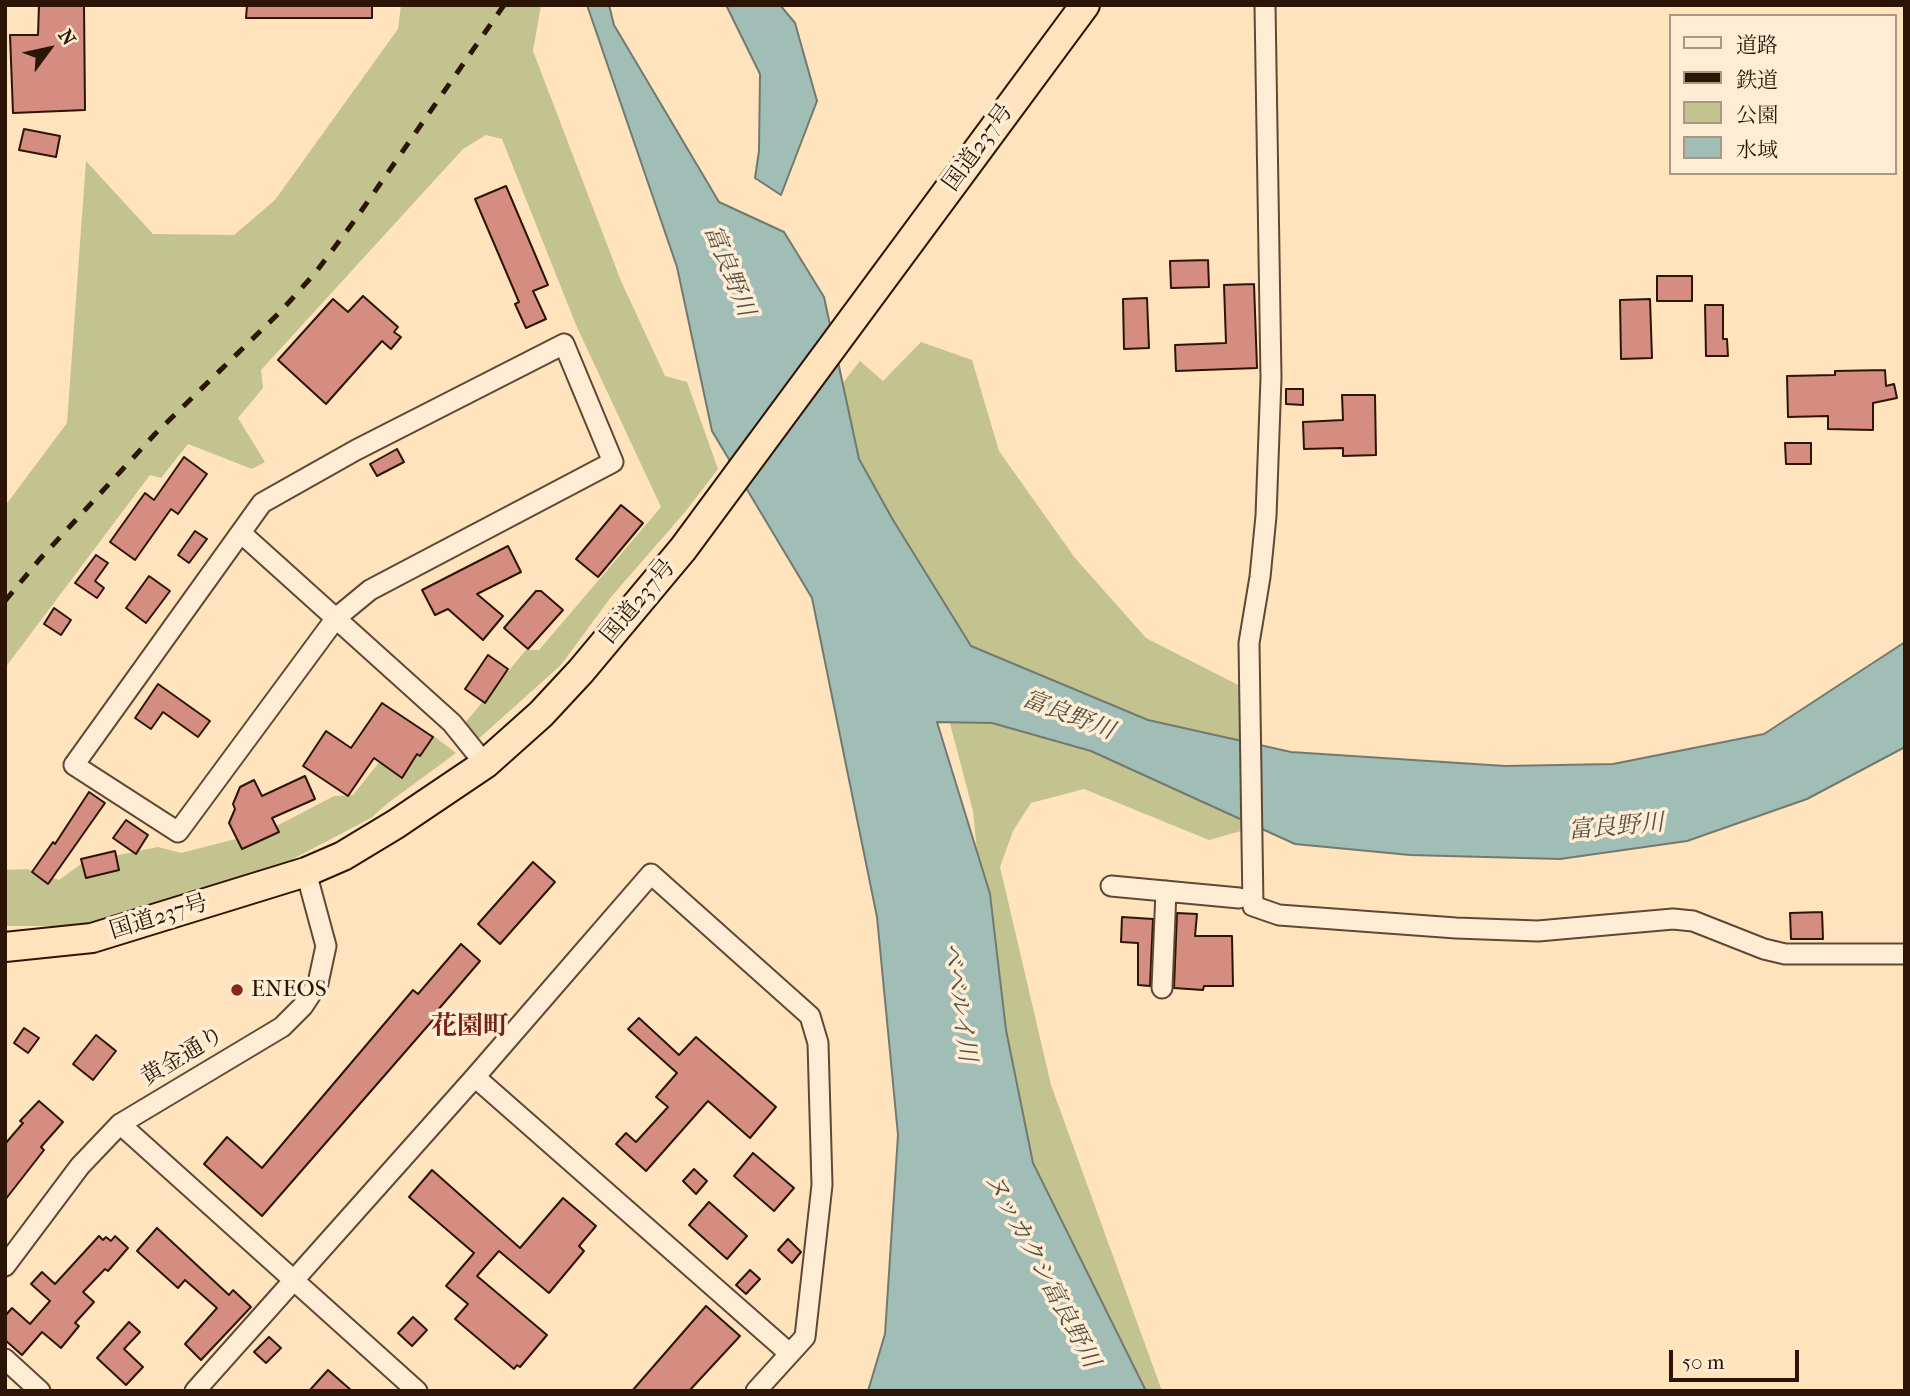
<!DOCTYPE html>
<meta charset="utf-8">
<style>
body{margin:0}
#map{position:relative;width:1910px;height:1396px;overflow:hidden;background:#fee3bd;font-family:"IM FELL French Canon","Noto Serif JP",serif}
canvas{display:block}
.frame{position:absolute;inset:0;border:7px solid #2c1506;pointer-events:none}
.legend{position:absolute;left:1669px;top:14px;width:228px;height:161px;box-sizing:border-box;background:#feedd4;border:2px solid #aa9782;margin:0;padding:9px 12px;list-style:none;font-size:21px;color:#2c1506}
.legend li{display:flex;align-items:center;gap:14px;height:35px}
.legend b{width:35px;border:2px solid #aa9782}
.north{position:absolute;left:14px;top:14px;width:70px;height:70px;-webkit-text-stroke:5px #feedd4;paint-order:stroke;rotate:57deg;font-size:19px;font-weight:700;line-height:28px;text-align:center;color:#2c1506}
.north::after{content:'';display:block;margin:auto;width:24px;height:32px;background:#2c1506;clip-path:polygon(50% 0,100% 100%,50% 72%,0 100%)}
.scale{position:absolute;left:1669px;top:1350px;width:130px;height:32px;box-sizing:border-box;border:4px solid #2c1506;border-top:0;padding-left:9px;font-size:21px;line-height:24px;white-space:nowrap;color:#2c1506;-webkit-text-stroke:5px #feedd4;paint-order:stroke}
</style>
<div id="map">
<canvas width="1910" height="1396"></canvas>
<div class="frame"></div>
<ul class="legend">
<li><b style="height:9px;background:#feedd4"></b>道路</li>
<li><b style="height:9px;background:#2c1506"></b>鉄道</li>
<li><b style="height:19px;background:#c2c38f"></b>公園</li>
<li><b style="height:19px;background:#a0bdb6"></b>水域</li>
</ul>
<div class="north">N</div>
<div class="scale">50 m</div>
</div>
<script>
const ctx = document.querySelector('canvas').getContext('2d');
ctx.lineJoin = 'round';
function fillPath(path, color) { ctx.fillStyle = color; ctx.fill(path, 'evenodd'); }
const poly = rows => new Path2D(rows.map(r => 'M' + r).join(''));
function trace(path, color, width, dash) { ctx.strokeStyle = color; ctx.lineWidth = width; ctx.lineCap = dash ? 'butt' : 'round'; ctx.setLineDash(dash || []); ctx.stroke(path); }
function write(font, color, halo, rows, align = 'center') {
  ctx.font = font + ' "IM FELL French Canon","Noto Serif JP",serif'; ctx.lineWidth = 7; ctx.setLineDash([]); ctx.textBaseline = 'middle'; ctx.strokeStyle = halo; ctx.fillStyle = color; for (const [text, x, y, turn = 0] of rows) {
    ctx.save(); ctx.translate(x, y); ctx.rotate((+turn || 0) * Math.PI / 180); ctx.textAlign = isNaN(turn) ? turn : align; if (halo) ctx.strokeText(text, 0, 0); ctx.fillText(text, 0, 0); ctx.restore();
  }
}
const green = poly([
 [401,5,541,5,533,51,621,281,665,376,687,382,718,469,685,512,611,597,561,665,476,741,459,730,526,650,539,650,661,507,576,325,502,139,486,135,463,149,261,370,263,388,238,418,265,462,252,469,188,444,161,478,150,475,5,668,5,506,67,423,86,161,153,234,234,235,275,200,398,29],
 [921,342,972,360,999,451,1075,558,1146,638,1250,691,1266,824,1209,840,1084,789,1031,803,1013,831,1000,867,1051,1085,1162,1391,1130,1391,1032,1220,997,1052,973,811,948,716,849,481,843,383,860,361,883,381],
 [431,734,456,753,388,803,371,818,291,860,88,926,5,926,5,870,27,869,59,880,84,862,158,847,181,853,267,831,334,796,353,795,381,760,399,769]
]);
const water = poly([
 [587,5,609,5,614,25,719,202,784,232,824,297,859,459,893,520,971,646,1148,720,1291,752,1505,766,1613,764,1764,734,1905,642,1905,747,1807,799,1687,841,1560,859,1410,855,1295,844,1091,751,992,723,937,722,990,894,1006,1030,1033,1163,1146,1391,868,1391,885,1334,898,1135,877,917,812,598,712,431,677,267,587,5],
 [726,5,780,5,795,23,817,101,781,195,755,178,759,151,760,74,726,5]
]);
const building = poly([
 [39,5,84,5,85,110,13,113,10,35,38,35,39,5],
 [247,5,372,5,372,18,246,18,247,5],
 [24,129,60,136,56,157,19,150,24,129],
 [506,186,548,285,533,291,546,319,526,328,515,304,519,302,475,199,506,186],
 [1208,260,1209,287,1171,288,1170,261,1208,260],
 [1657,276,1692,276,1692,301,1657,301,1657,276],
 [1254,284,1257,368,1176,371,1175,345,1226,343,1224,285,1254,284],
 [363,296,398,327,394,332,401,337,391,349,382,341,326,404,278,360,333,299,348,312,363,296],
 [1147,298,1149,348,1124,349,1123,299,1147,298],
 [1650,299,1652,358,1621,359,1620,300,1650,299],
 [1705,305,1723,305,1723,339,1727,339,1728,356,1706,356,1705,305],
 [1885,370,1886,386,1894,384,1897,398,1873,403,1873,430,1828,429,1828,416,1788,417,1787,376,1835,375,1835,371,1885,370],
 [1286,389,1303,389,1303,405,1286,404,1286,389],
 [1342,395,1375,395,1376,455,1343,456,1343,448,1304,449,1303,422,1343,420,1342,395],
 [1785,443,1811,443,1811,464,1786,464,1785,443],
 [397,449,404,462,377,476,370,464,397,449],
 [184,457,207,474,178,514,171,509,135,560,110,542,145,493,154,500,184,457],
 [621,505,643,523,598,577,576,559,621,505],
 [195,531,207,539,189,563,178,555,195,531],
 [508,546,521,572,477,594,503,616,483,640,448,609,435,615,422,590,508,546],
 [96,555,108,563,95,581,104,588,97,598,75,583,96,555],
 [149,576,170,591,146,623,126,608,149,576],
 [536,591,541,591,563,610,528,649,504,628,536,591],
 [54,608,71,620,61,635,44,624,54,608],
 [488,655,508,669,485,703,465,689,488,655],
 [158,684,210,721,198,737,163,712,151,729,135,718,158,684],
 [382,703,433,737,420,756,417,754,402,778,374,758,348,796,303,766,326,731,351,748,382,703],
 [305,776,315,799,272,818,279,832,242,849,229,823,235,809,233,804,240,787,254,780,262,796,305,776],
 [89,792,105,803,48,884,32,872,53,842,55,844,89,792],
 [126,820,148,835,136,854,113,838,126,820],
 [115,851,119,870,86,878,81,859,115,851],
 [533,862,555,882,500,944,478,924,533,862],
 [1822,912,1823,939,1791,939,1790,913,1822,912],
 [1177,913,1197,914,1195,936,1232,936,1233,986,1204,986,1203,990,1174,988,1177,913],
 [1122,917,1153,919,1150,986,1138,985,1138,943,1121,942,1122,917],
 [461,944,480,961,437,1011,439,1013,262,1216,204,1164,227,1137,262,1168,413,990,418,994,461,944],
 [639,1018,679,1055,696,1037,776,1107,750,1138,708,1101,646,1171,616,1144,626,1133,636,1142,668,1107,656,1097,677,1073,628,1029,639,1018],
 [24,1028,39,1038,28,1053,14,1043,24,1028],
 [96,1035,116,1051,93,1080,73,1064,96,1035],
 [39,1101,63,1122,41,1147,44,1150,5,1200,5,1144,23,1123,20,1121,39,1101],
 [753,1153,794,1188,774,1211,734,1176,753,1153],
 [694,1169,707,1181,696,1194,683,1181,694,1169],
 [432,1170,520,1248,563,1198,596,1226,579,1246,584,1251,549,1293,499,1251,477,1276,547,1335,520,1367,517,1365,514,1369,455,1319,468,1304,446,1286,474,1253,409,1197,432,1170],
 [709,1202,747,1236,727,1259,689,1225,709,1202],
 [157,1228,229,1295,233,1290,251,1307,201,1360,185,1344,217,1308,185,1280,178,1288,137,1251,157,1228],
 [99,1236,103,1240,106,1237,111,1241,115,1236,128,1248,108,1271,105,1269,83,1292,94,1302,75,1323,79,1326,61,1348,42,1332,22,1355,5,1340,5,1316,12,1308,30,1324,50,1301,31,1284,42,1272,55,1284,99,1236],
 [788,1239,801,1252,792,1263,778,1250,788,1239],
 [750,1270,760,1279,746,1294,736,1285,750,1270],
 [706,1306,740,1336,689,1391,632,1391,706,1306],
 [413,1317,427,1330,412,1346,398,1333,413,1317],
 [129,1322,140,1332,124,1349,143,1367,126,1385,97,1358,129,1322],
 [269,1337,281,1348,266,1363,254,1352,269,1337],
 [328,1370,352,1391,309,1391,328,1370]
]);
const minor = poly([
 [1265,5,1271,378,1266,516,1260,577,1249,643,1253,906,1279,915,1456,928,1538,931,1673,919,1693,921,1764,949,1785,954,1905,954],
 [564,344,613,462,370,590,336,618,178,832,74,765,262,503,356,450,564,344],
 [241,533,452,723,485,764],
 [1111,886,1239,898],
 [1162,988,1166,891],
 [475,1077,789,1353],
 [120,1124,417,1391],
 [5,1266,80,1166,120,1124,282,1027,303,1006,318,983,326,946,306,872],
 [5,1359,40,1391],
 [195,1391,475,1077,651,874,810,1016,818,1043,822,1185,805,1337,756,1391]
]);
const highway = poly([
 [5,947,92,938,306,872,343,856,396,824,485,764,541,714,581,671,683,549,1085,5]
]);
const rail = poly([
 [5,601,39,560,155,434,281,311,316,272,355,220,504,5]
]);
const markers = [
 [237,990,7,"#8f2418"]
];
const streetNames = [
 ["国道237号",979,148,-54],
 ["国道237号",639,602,-50],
 ["国道237号",159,918,-17],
 ["黄金通り",183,1057,-31]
];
const poiNames = [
 ["ENEOS",251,990]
];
const waterNames = [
 ["富良野川",728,271,68],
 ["富良野川",1068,716,21],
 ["富良野川",1616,828,-5],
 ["ベベルイ川",958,1002,82],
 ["ヌッカクシ富良野川",1041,1271,62]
];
const quarterNames = [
 ["花園町",470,1028]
];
fillPath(green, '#c2c38f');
fillPath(water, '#a0bdb6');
trace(water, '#727a70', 2);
fillPath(building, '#d58c81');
trace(building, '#2c1506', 2);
trace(minor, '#604834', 23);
trace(highway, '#2c1506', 32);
trace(minor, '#feedd4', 19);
trace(highway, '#fee3bd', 28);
trace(rail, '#2c1506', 5, [12, 12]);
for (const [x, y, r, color] of markers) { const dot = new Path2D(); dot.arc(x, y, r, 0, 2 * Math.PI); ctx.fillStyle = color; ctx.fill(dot); trace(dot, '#feedd4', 2.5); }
write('23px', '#2c1506', '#feedd4', streetNames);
write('23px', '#2c1506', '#feedd4', poiNames, 'left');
write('italic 24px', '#555044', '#feedd4', waterNames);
write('bold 26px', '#7a1f14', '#feedd4', quarterNames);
</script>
